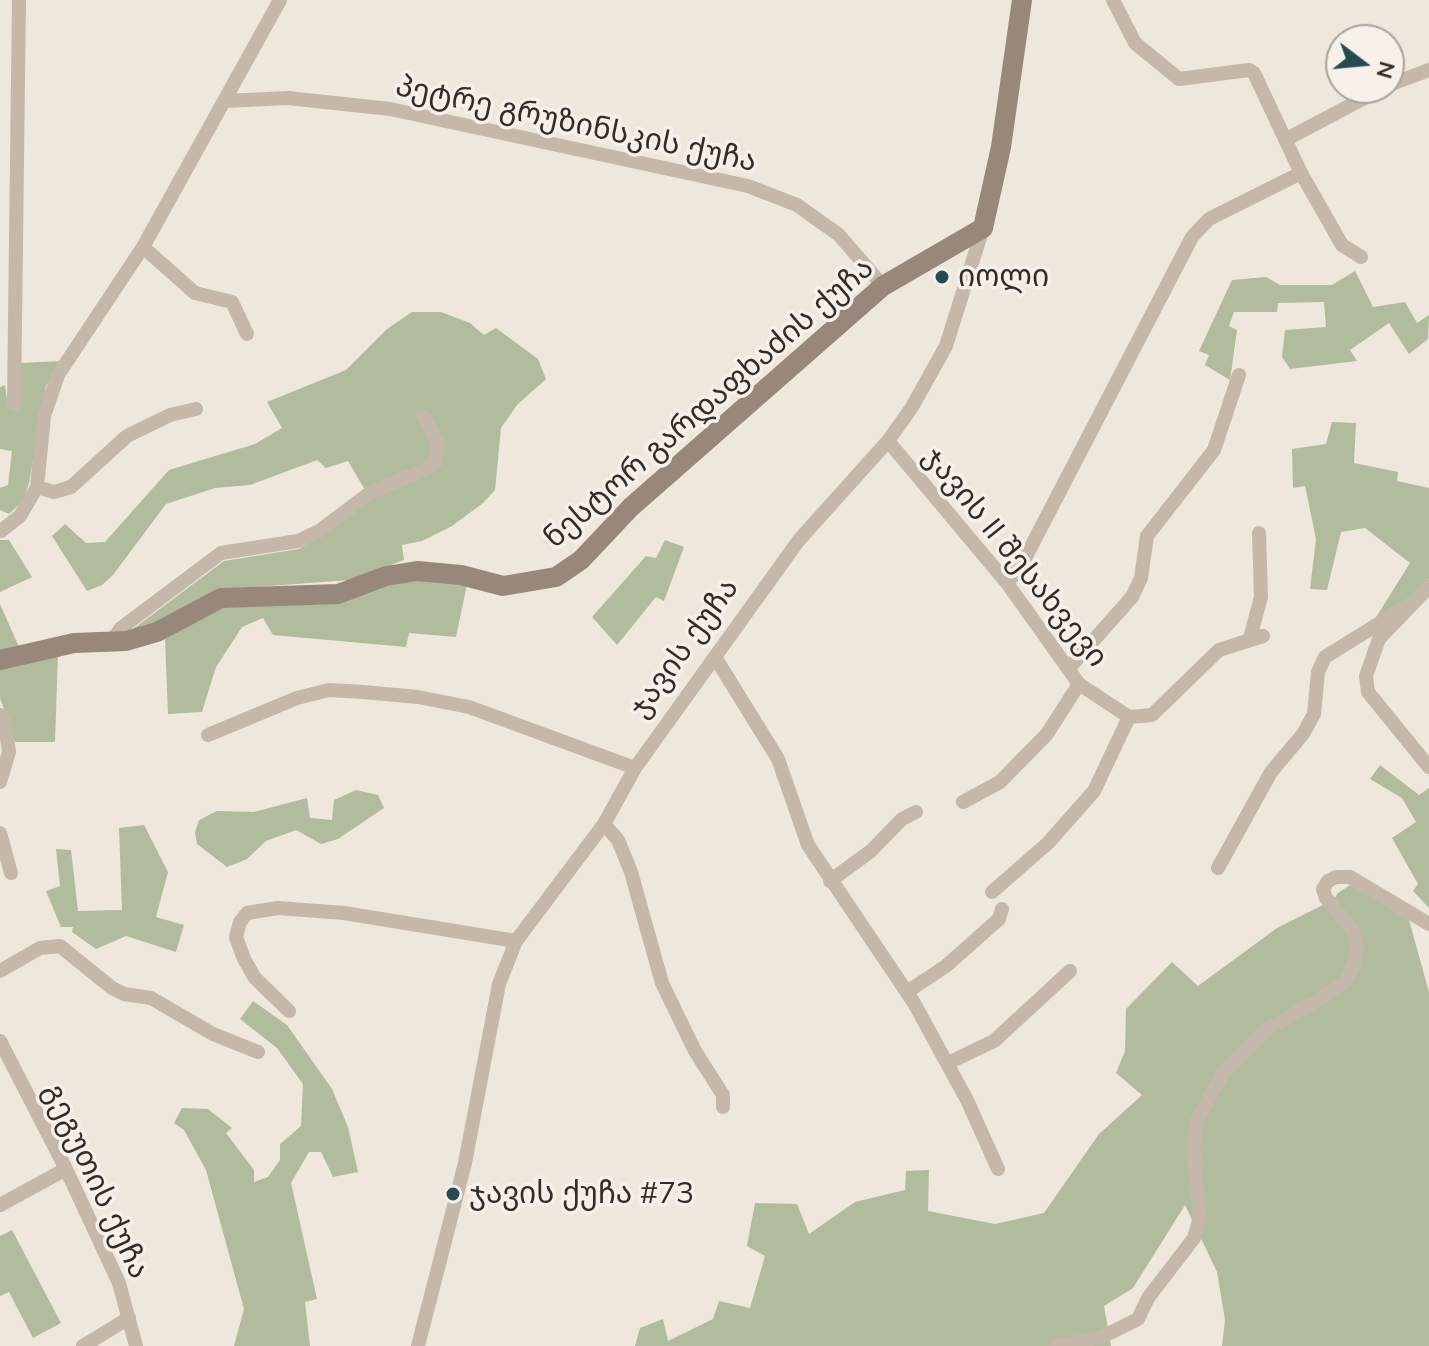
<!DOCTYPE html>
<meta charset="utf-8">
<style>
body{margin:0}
#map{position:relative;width:1429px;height:1346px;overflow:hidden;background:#efe6dc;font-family:Mulish,sans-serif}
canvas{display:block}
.north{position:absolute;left:1325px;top:24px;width:80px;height:80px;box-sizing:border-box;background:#f7f0e8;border:2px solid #a9a29b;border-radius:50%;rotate:106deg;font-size:22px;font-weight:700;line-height:32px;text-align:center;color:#332c28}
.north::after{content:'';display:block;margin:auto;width:28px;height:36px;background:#234b50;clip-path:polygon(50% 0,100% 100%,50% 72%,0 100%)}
</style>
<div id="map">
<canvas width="1429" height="1346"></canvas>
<div class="north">N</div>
</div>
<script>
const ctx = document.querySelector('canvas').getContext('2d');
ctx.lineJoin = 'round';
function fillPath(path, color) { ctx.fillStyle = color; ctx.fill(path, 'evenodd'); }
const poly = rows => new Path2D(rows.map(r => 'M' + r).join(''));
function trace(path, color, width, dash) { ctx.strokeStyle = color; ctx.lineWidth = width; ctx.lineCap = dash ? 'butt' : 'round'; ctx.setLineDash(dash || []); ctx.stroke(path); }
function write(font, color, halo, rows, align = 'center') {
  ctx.font = font + ' Mulish,"Noto Sans Georgian",sans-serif'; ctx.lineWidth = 7; ctx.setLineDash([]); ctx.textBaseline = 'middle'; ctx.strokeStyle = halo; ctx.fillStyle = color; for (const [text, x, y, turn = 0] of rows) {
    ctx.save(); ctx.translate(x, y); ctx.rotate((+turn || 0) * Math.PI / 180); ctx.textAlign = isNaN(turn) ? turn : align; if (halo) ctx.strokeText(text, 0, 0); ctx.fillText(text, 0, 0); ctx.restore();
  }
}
const green = poly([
 [1355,271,1373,307,1405,302,1417,323,1429,315,1428,339,1409,354,1389,323,1350,350,1357,361,1290,369,1282,357,1285,330,1326,327,1324,302,1278,303,1277,312,1234,312,1229,326,1237,330,1230,380,1205,365,1209,355,1199,351,1232,280,1266,277,1280,285,1332,285],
 [412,312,441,312,470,323,484,335,496,328,538,359,546,379,517,405,501,428,495,490,483,503,452,526,422,541,402,545,404,560,350,580,256,587,145,632,133,629,224,561,299,549,334,526,365,490,348,461,326,468,317,460,250,485,215,488,166,504,113,575,102,585,87,591,52,536,65,524,86,543,105,542,169,470,255,444,282,428,267,402,346,370,387,329],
 [62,361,46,386,29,483,23,501,9,514,0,510,0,488,8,485,12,451,0,449,0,387,5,385,8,405,20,363],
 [1332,422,1356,423,1354,463,1398,472,1397,481,1429,488,1429,579,1405,602,1375,619,1410,563,1365,528,1341,532,1327,590,1310,589,1316,539,1305,486,1293,488,1292,449,1326,444],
 [0,540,9,540,32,577,0,592],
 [665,540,684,547,664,601,656,597,617,645,592,617,646,556,656,558],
 [403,579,467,584,456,637,409,633,406,647,273,635,263,618,242,627,216,667,202,712,168,714,165,639,227,603],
 [0,604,19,647,0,650],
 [58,653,55,742,15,742,0,698,0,670],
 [1380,765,1419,795,1429,788,1429,908,1413,891,1418,884,1392,838,1416,822,1402,798,1370,779],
 [356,790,378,795,384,808,338,839,321,844,296,830,266,841,247,859,227,867,197,844,195,832,199,820,217,811,254,812,307,798,310,818,332,820,334,800],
 [144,825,168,872,156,917,184,925,176,952,126,936,96,949,72,932,73,927,61,927,46,891,60,886,56,849,71,850,78,911,122,910,119,828],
 [1350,885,1363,890,1409,920,1429,992,1429,1346,1222,1346,1225,1320,1217,1272,1185,1205,1133,1288,1104,1306,1111,1346,635,1346,640,1328,663,1319,668,1341,713,1319,719,1301,750,1308,765,1256,747,1246,755,1203,797,1204,809,1234,855,1202,905,1190,906,1171,929,1170,928,1211,995,1224,1044,1213,1099,1134,1142,1095,1116,1073,1125,1051,1126,1009,1172,962,1198,986,1277,928,1323,905,1327,909,1338,893],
 [253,1001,287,1025,332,1089,348,1127,358,1172,333,1177,321,1152,309,1152,291,1183,317,1299,305,1302,310,1346,234,1346,244,1309,206,1170,184,1130,174,1123,182,1108,208,1109,232,1128,226,1133,254,1170,254,1182,268,1177,280,1160,280,1144,301,1126,303,1084,277,1048,240,1019],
 [12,1230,61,1323,33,1338,9,1292,0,1296,0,1236]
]);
const street = poly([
 [1113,0,1135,43,1179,79,1249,70,1254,73,1301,173,1342,245,1361,257],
 [1389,85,1429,70],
 [224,101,288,98,390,109,748,186,797,205,839,235,883,286],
 [1287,139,1383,88],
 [143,247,195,293,232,302,247,334],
 [14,404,19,0],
 [888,441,1007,583,1079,684,1129,717,1152,715,1219,650,1263,636],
 [37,487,54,492,71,487,127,436,170,415,196,409],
 [1,531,20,516,37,487,44,416,58,375,143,247,280,0],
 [1007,583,1021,566,1192,237,1209,219,1301,173],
 [1429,587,1379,639,1366,676,1368,692,1429,767],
 [1250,638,1261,597,1259,533],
 [111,642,121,628,221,553,298,541,319,531,371,492,427,469,436,462,439,443,423,416],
 [715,657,778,759,808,845,914,1003,967,1100,998,1169],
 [1068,669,1132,597,1141,578,1147,536,1214,450,1239,375],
 [0,715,5,725,9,752,0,782],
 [208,735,297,698,329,690,363,692,418,697,469,707,635,768],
 [963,802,1000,782,1047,734,1079,684],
 [604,824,618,840,631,872,662,983,695,1051,723,1095,723,1107],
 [0,833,11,873],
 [1218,868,1271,772,1303,734,1314,714,1318,672,1325,657,1409,605],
 [830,881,871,851,902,819,916,812],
 [992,892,1048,843,1094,791,1129,717],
 [0,971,40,948,60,946,112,988,124,994,151,998,213,1034,258,1052],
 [907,992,946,966,999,919,1002,909],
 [289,1011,255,978,244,959,236,937,240,922,247,913,278,908,344,913,516,941],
 [0,1041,66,1169,119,1283,136,1346],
 [948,1063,994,1041,1070,971],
 [0,1205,66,1169],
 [83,1346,129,1318],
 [418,1346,465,1163,499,984,516,941,604,824,635,768,799,540,888,441,912,407,946,346,983,228],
 [1057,1346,1102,1337,1138,1319,1148,1298,1194,1238,1200,1217,1193,1148,1197,1121,1223,1072,1267,1029,1317,1001,1345,981,1354,964,1357,947,1352,929,1326,898,1323,889,1328,881,1336,877,1350,877,1429,924]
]);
const secondary = poly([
 [0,660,74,643,126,641,157,632,221,598,338,594,386,576,417,571,461,575,503,586,556,577,581,560,631,507,883,286,983,228,1001,147,1022,0]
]);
const markers = [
 [942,277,8,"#234b50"],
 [453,1194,8,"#234b50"]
];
const streetNames = [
 ["პეტრე გრუზინსკის ქუჩა",576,124,12],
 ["ნესტორ გარდაფხაძის ქუჩა",709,403,-41],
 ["ჯავის II შესახვევი",1015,557,51],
 ["ჯავის ქუჩა",684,648,-54],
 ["გეგუთის ქუჩა",96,1181,65]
];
const poiNames = [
 ["იოლი",958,277],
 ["ჯავის ქუჩა #73",469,1194]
];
fillPath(green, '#b1bc9e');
trace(street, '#c5b7a9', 14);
trace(secondary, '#98877b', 20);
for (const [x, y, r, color] of markers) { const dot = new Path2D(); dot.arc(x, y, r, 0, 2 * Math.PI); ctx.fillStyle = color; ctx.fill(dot); trace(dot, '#f7f0e8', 3); }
write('30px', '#332c28', '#f7f0e8', streetNames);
write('30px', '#332c28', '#f7f0e8', poiNames, 'left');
</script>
